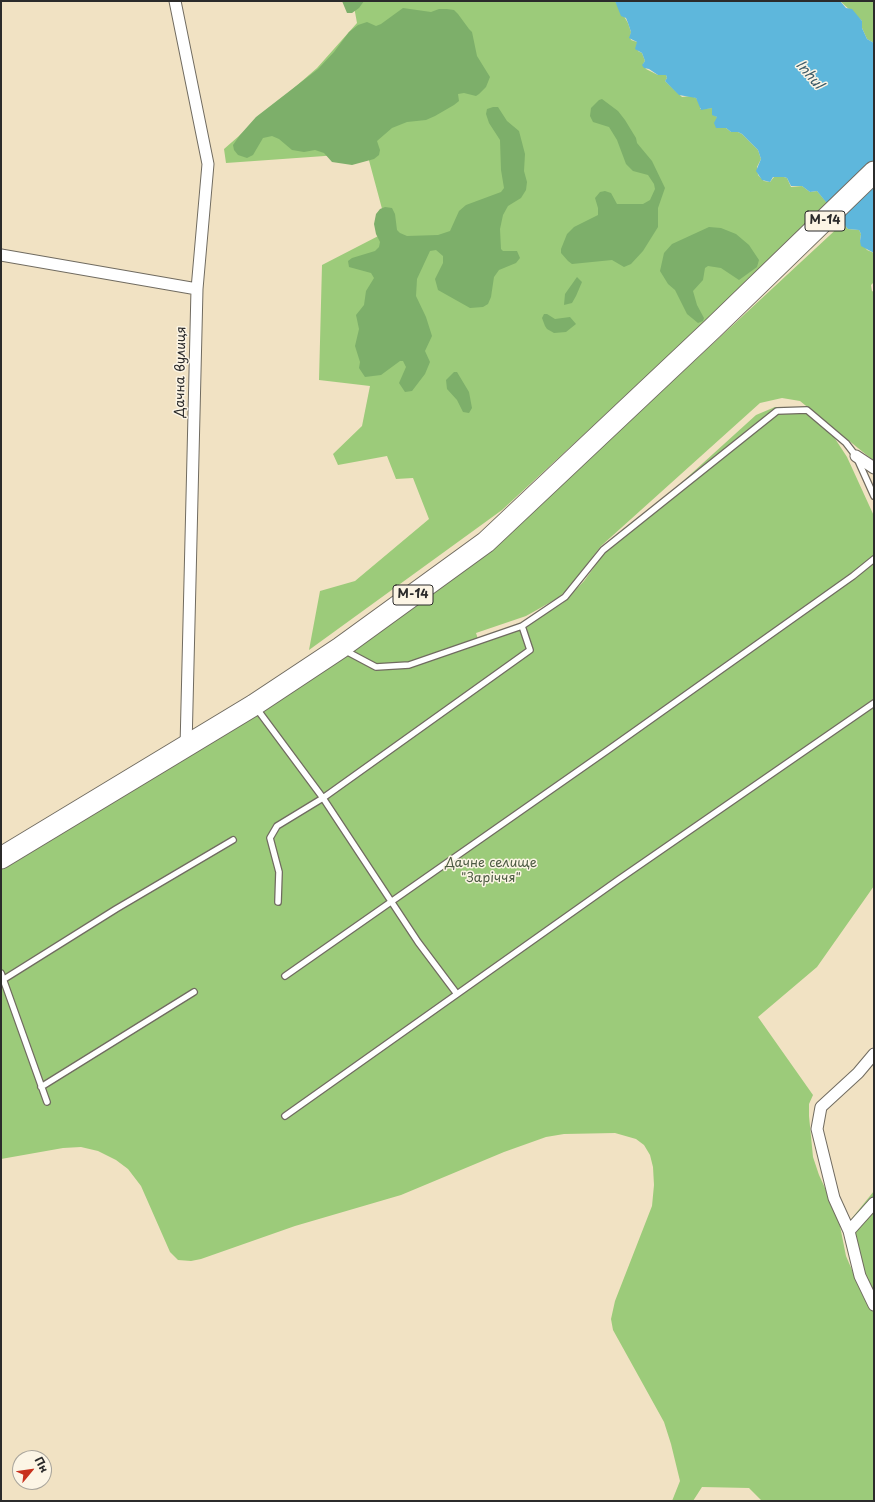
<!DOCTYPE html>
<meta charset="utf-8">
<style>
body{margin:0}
#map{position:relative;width:875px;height:1502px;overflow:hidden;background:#f1e2c3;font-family:"Playpen Sans",sans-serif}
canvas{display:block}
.frame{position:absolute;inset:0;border:2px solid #2b2b2b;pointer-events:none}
.north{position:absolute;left:12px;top:1450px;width:40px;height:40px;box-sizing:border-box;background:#fcf5e5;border:1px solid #a8a49b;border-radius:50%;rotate:61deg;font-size:11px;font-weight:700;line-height:16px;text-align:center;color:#2b2b2b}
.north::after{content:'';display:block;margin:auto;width:14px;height:18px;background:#c8321e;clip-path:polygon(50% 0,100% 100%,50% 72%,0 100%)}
</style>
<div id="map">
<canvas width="875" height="1502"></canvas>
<div class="frame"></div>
<div class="north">Пн</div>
</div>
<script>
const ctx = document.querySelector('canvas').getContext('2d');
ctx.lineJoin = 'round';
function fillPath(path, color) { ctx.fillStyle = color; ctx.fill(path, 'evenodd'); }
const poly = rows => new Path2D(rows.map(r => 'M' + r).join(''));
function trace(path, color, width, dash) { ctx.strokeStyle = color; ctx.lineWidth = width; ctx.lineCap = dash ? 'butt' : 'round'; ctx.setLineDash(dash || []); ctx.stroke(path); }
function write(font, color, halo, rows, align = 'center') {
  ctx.font = font + ' "Playpen Sans",sans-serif'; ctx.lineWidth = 3; ctx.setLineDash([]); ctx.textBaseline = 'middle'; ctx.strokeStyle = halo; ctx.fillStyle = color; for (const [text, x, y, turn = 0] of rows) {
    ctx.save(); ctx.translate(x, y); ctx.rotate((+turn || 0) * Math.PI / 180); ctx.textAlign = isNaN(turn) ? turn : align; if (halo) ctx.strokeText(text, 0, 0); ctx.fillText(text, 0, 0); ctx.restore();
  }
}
const green = poly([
 [353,1,615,1,628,23,631,32,630,37,631,40,637,42,638,51,642,53,645,61,643,64,646,69,658,75,666,75,667,78,665,81,682,97,691,96,696,98,700,104,700,109,712,108,712,114,717,117,716,128,726,128,731,132,738,132,742,134,758,150,761,159,757,167,758,175,764,181,770,182,774,177,784,177,787,178,791,187,802,186,810,192,817,191,828,204,657,367,502,510,309,650,320,591,355,581,429,519,413,478,396,479,387,456,338,465,333,454,362,426,370,386,319,380,322,265,388,231,367,153,226,163,224,149,317,68,357,23],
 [840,1,874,1,874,43,867,39,862,28,862,21],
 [843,223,848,229,859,230,861,234,860,241,867,250,874,253,874,282,871,285,872,291,874,292,874,461,800,401,782,398,760,403,601,546,568,589,558,598,526,616,476,633,479,642,529,624,563,603,584,581,606,551,756,415,775,407,790,407,803,411,834,437,847,457,874,516,874,886,817,967,758,1017,813,1095,809,1104,809,1116,813,1157,819,1175,838,1216,846,1256,864,1298,874,1313,874,1501,762,1501,749,1488,702,1487,693,1501,672,1501,680,1481,671,1444,664,1422,613,1330,611,1319,615,1301,652,1206,654,1185,653,1167,650,1155,644,1145,636,1139,615,1133,564,1134,546,1137,504,1152,401,1195,295,1226,201,1259,191,1261,178,1260,170,1252,141,1186,128,1169,116,1160,98,1151,81,1147,63,1148,1,1159,1,865,201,746,581,466],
 [874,1191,874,1305,848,1223]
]);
const forest = poly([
 [342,1,364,1,359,8,352,13,347,13],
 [403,8,431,12,439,9,447,9,454,10,458,14,469,29,472,32,477,56,490,77,486,87,479,94,476,96,464,93,458,94,459,101,454,105,435,116,426,120,407,122,392,128,377,141,380,150,379,155,374,159,352,165,332,162,324,153,315,150,304,152,292,150,279,139,272,136,263,138,253,155,247,158,238,155,234,150,233,145,240,135,256,117,318,69,334,52,349,32,358,25,367,22,376,26,381,24],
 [602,99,618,111,625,120,636,138,637,143,652,161,665,188,658,208,658,227,643,251,631,264,624,267,612,260,572,264,568,261,561,253,561,249,567,234,574,227,598,215,598,208,595,198,600,192,605,191,611,193,617,204,643,204,650,200,655,189,654,184,648,175,633,171,626,164,617,140,609,127,593,122,590,116,591,108,599,100],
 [493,107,498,107,507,121,519,131,525,154,524,171,527,182,526,190,521,198,508,206,503,215,500,229,501,249,503,251,517,251,520,258,516,263,499,270,494,277,491,297,488,304,483,307,470,308,438,290,435,279,443,263,443,256,436,250,430,251,417,279,416,296,426,317,432,336,425,351,430,362,425,374,412,391,405,392,399,383,406,367,403,361,400,361,381,375,365,377,359,368,360,362,355,346,359,329,356,315,364,305,366,291,374,278,371,273,349,267,348,261,352,258,375,251,379,247,380,242,376,234,374,224,376,214,380,209,385,207,392,208,395,214,397,230,400,233,407,236,438,235,450,231,459,211,466,205,501,192,504,188,501,170,500,140,489,123,486,114,487,109],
 [709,227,721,228,736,234,749,245,759,260,757,267,739,280,721,268,708,266,705,268,703,280,693,291,697,305,704,318,703,321,698,323,687,314,675,290,668,284,660,271,664,253,672,244],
 [577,277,582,282,576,296,572,303,564,305,565,294],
 [544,314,547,314,555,319,570,317,576,324,566,332,554,333,547,329,545,326,542,318],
 [454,372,457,372,469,392,472,408,469,413,463,412,457,400,447,389,446,380]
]);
const water = poly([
 [615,1,840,1,846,8,852,9,862,21,862,28,867,39,874,43,874,253,861,246,860,241,861,234,859,230,848,229,817,191,810,192,802,186,791,186,787,178,784,177,773,177,770,182,762,180,756,171,761,159,758,150,742,134,738,132,731,132,726,128,716,128,714,123,717,117,712,115,712,108,701,110,696,98,679,95,665,81,667,78,666,75,658,75,649,69,644,68,642,65,645,61,642,53,635,49,637,42,629,38,631,32,628,23,626,18,621,16]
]);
const lane = poly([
 [344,650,376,667,409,665,522,626,565,597,603,550,777,411,807,410,846,443,856,456,874,496],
 [257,709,323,798,418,942,457,994],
 [278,902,279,872,270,838,277,826,323,798,530,650,522,626],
 [1,973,47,1102],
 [285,976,608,750,853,576,874,559],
 [1,981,116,909,233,840],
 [41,1087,194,992],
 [285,1116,618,880,874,703]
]);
const street = poly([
 [175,1,208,164,197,289,186,747],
 [1,255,197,289],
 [856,456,874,468],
 [874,1054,858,1073,821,1107,817,1129,834,1198,849,1231,860,1276,874,1305],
 [849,1231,874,1203]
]);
const highway = poly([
 [1,858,254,705,340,648,486,542,712,329,874,172]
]);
const shields = [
 [825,221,40],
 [413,595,40]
];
const shieldNames = [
 ["М-14",825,221],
 ["М-14",413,595]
];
const streetNames = [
 ["Дачна вулиця",181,372,-89]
];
const parkNames = [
 ["Дачне селище",491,863],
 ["\"Заріччя\"",491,878]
];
const waterNames = [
 ["Inhul",809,75,49]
];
fillPath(green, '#9ccb7a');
fillPath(forest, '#7daf6a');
fillPath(water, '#5eb7dc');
trace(lane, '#706b60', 8);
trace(street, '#706b60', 13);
trace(highway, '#706b60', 23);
trace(lane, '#fff', 5.5);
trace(street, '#fff', 11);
trace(highway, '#fff', 21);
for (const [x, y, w] of shields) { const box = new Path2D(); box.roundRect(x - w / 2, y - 10, w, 20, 3); ctx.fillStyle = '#fcf5e5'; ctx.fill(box); trace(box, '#2b2b2b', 1); }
write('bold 12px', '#2b2b2b', null, shieldNames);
write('13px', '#2b2b2b', '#fcf5e5', streetNames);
write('13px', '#4d5b43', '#fcf5e5', parkNames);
write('italic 14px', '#3d5c69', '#fcf5e5', waterNames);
</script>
